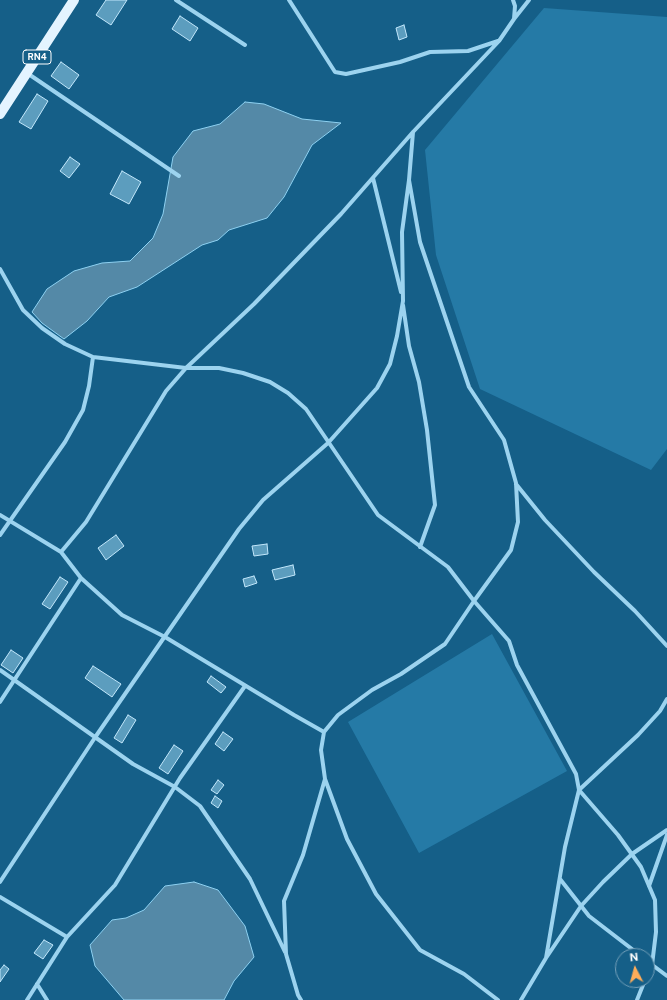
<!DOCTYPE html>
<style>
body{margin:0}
#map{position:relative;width:667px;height:1000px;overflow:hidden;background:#155f88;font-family:"Public Sans",sans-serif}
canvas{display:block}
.north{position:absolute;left:615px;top:948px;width:40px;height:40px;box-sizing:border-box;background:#155f88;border:1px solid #739fb8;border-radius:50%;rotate:354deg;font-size:11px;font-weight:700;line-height:16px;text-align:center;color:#fff}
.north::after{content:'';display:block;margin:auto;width:14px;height:18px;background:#ffad5a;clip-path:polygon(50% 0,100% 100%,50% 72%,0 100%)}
</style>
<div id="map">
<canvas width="667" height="1000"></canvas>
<div class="north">N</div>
</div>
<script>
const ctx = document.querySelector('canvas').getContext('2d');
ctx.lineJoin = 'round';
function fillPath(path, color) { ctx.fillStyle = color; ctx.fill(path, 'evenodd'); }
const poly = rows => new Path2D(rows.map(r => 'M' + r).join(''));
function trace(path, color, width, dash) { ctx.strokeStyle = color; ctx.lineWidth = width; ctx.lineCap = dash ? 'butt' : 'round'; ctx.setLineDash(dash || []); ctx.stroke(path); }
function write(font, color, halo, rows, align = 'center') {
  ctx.font = font + ' "Public Sans",sans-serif'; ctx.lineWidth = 4; ctx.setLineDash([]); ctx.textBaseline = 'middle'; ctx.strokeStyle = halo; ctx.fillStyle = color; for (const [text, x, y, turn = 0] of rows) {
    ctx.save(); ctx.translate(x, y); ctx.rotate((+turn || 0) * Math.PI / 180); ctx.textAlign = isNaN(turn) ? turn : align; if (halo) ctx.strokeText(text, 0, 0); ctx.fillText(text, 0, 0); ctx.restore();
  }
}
const green = poly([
 [544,8,667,17,667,449,651,470,480,389,436,255,425,150],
 [492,634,567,771,419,853,348,722]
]);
const water = poly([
 [245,102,264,104,302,119,341,123,312,145,284,197,267,218,229,230,218,240,202,245,137,287,109,297,87,321,64,339,42,323,32,312,47,289,74,271,102,263,130,261,153,238,163,214,173,157,193,131,220,124,245,102],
 [194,882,218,890,245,926,254,957,234,981,224,1000,124,1000,95,966,90,945,112,920,126,918,144,910,165,886,194,882]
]);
const building = poly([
 [106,0,127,0,111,25,96,15,106,0],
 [180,16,198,28,190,41,172,29,180,16],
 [404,25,407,37,399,40,396,28,404,25],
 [61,62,79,75,69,89,51,76,61,62],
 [37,94,48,101,31,129,19,122,37,94],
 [70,157,80,164,69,178,60,171,70,157],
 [122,171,141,182,129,204,110,194,122,171],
 [116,535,124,546,106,560,98,548,116,535],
 [267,544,268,554,254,556,252,546,267,544],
 [293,565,295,575,275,580,272,570,293,565],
 [254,576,257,583,245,587,243,579,254,576],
 [60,577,68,582,50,609,42,604,60,577],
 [11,650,23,658,13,673,1,665,11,650],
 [93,666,121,684,112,697,85,678,93,666],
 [211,676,226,687,221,693,207,682,211,676],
 [128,715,136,720,122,743,114,738,128,715],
 [223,732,233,739,224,751,215,744,223,732],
 [174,745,183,751,168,774,159,768,174,745],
 [218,780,224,785,217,794,211,790,218,780],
 [215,796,222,801,218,808,211,803,215,796],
 [44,940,53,945,43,959,34,953,44,940],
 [4,965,9,969,0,982,0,970,4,965]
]);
const minor = poly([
 [176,0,245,45],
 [289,0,335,72,346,74,400,62,430,52,468,51,498,41],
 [514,19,529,0],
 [27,73,179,176],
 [373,178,401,292],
 [0,269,23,310,42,328,65,344,93,357,186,368,219,368,243,373,270,382,288,393,306,409,378,515,448,567,474,601,509,641,517,665,576,774,579,790,565,847,546,958],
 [403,305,409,346,419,382,427,430,435,505,420,547],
 [516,484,545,520,594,572,635,611,667,646],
 [0,515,61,552,81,578,122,615,165,637,294,715,324,732],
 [0,535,65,442,83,410,89,386,93,357],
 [61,552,86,522,166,391,186,368,254,304,341,214,413,132,499,41,514,19,515,6,513,0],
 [0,670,133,764,175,787,200,806,250,879,285,952],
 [0,702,81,578],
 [325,779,347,839,376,894,420,950,464,974,498,1000],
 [560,879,589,916,641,956],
 [0,882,96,736,239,529,263,500,328,443,377,388,390,364,397,336,403,301,402,232,409,180,413,132],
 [649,886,667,835],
 [0,897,67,937],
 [647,961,667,976],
 [647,975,652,965,656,932,655,900,641,867,618,835,579,790,638,735,660,711,667,699],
 [37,984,47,1000],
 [27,1000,67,937,115,885,180,778,245,686],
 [301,1000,298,995,286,954,284,901,303,855,325,779,321,750,324,732,338,715,372,690,401,674,445,644,474,601,511,550,518,522,516,483,504,440,469,387,420,242,409,180],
 [521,1000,546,958,581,906,603,882,632,854,667,830],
 [637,1000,645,980]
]);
const primary = poly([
 [0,114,74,0]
]);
const shields = [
 [37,57,28]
];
const shieldNames = [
 ["RN4",37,57]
];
fillPath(green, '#257aa6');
fillPath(water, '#5489a7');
trace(water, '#8ed1f1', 1);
fillPath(building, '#5c9dbe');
trace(building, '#c2e7fb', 1);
trace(minor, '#9cd3ef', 4);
trace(primary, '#e4f4ff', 10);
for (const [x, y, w] of shields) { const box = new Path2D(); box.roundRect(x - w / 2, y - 7, w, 14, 3); ctx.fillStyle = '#155f88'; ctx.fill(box); trace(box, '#fff', 1); }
write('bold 9px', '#fff', null, shieldNames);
</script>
